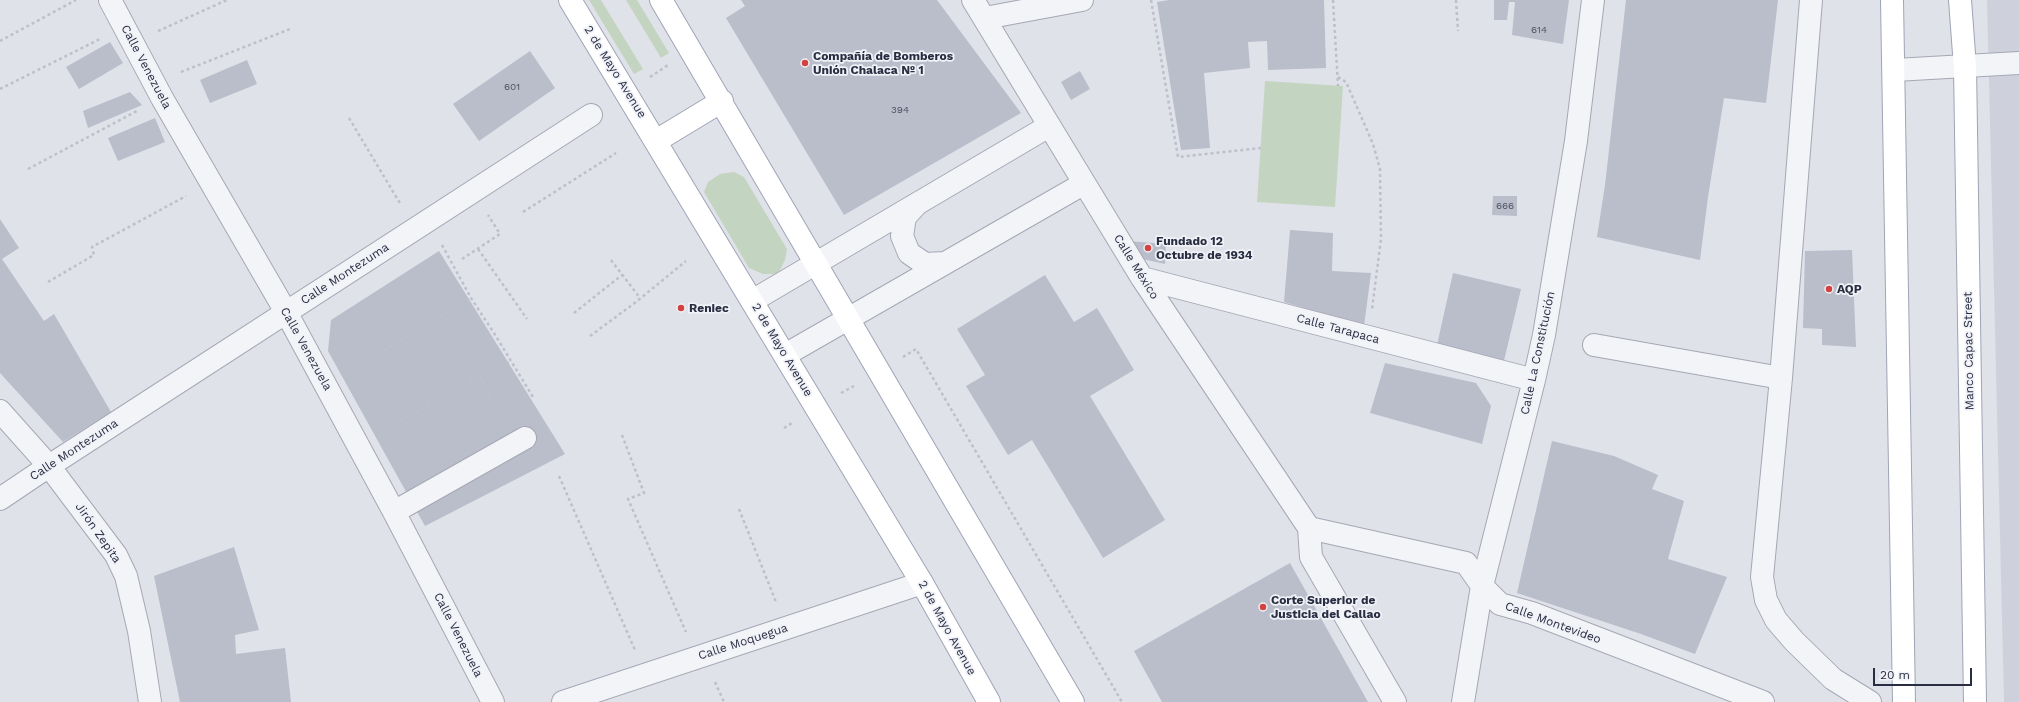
<!DOCTYPE html>
<meta charset="utf-8">
<style>
body{margin:0}
#map{position:relative;width:2019px;height:702px;overflow:hidden;background:#e0e2ea;font-family:"Work Sans",sans-serif}
canvas{display:block}
.scale{position:absolute;left:1873px;top:668px;width:99px;height:18px;box-sizing:border-box;border:2px solid #282d42;border-top:0;padding-left:5px;font-size:12px;line-height:14px;white-space:nowrap;color:#282d42;-webkit-text-stroke:3px #f0f2f7;paint-order:stroke}
</style>
<div id="map">
<canvas width="2019" height="702"></canvas>
<div class="scale">20 m</div>
</div>
<script>
const ctx = document.querySelector('canvas').getContext('2d');
ctx.lineJoin = 'round';
function fillPath(path, color) { ctx.fillStyle = color; ctx.fill(path, 'evenodd'); }
const poly = rows => new Path2D(rows.map(r => 'M' + r).join(''));
function trace(path, color, width, dash) { ctx.strokeStyle = color; ctx.lineWidth = width; ctx.lineCap = dash ? 'butt' : 'round'; ctx.setLineDash(dash || []); ctx.stroke(path); }
function write(font, color, halo, rows, align = 'center') {
  ctx.font = font + ' "Work Sans",sans-serif'; ctx.lineWidth = 3.5; ctx.setLineDash([]); ctx.textBaseline = 'middle'; ctx.strokeStyle = halo; ctx.fillStyle = color; for (const [text, x, y, turn = 0] of rows) {
    ctx.save(); ctx.translate(x, y); ctx.rotate((+turn || 0) * Math.PI / 180); ctx.textAlign = isNaN(turn) ? turn : align; if (halo) ctx.strokeText(text, 0, 0); ctx.fillText(text, 0, 0); ctx.restore();
  }
}
const built = poly([
 [1987,0,2019,0,2019,702,2004,702]
]);
const green = poly([
 [589,0,601,0,643,69,634,74],
 [626,0,637,0,669,53,661,58],
 [1265,81,1343,86,1335,207,1257,202],
 [734,172,744,177,787,249,785,260,778,274,763,274,749,268,704,192,708,182,720,174]
]);
const building = poly([
 [741,0,937,0,1021,113,844,215,726,18,745,6],
 [1169,0,1324,0,1326,68,1268,70,1267,41,1248,42,1250,68,1204,73,1210,148,1181,150,1157,2],
 [1494,0,1569,0,1563,44,1512,35,1515,2,1509,2,1507,20,1494,20],
 [1626,0,1778,0,1766,103,1724,98,1708,197,1700,260,1597,237,1605,185],
 [110,42,123,63,79,89,66,67],
 [530,51,555,88,479,141,453,104],
 [247,60,257,84,210,103,200,80],
 [1080,71,1090,89,1071,100,1061,82],
 [130,92,142,105,88,128,83,111],
 [155,118,165,142,118,161,108,138],
 [1493,196,1517,196,1517,216,1492,215],
 [0,219,19,248,2,259,44,321,54,314,111,412,63,442,0,373],
 [1290,230,1333,233,1332,271,1371,273,1364,326,1284,302],
 [1127,241,1166,244,1165,264,1138,258],
 [1852,250,1856,347,1822,345,1822,329,1803,328,1805,251],
 [439,251,565,454,425,526,328,351,331,320],
 [1453,273,1521,289,1503,365,1437,345],
 [1045,275,1074,322,1097,308,1134,370,1090,396,1165,520,1103,558,1032,440,1008,455,966,386,985,375,957,329],
 [1385,363,1476,383,1491,406,1482,444,1370,413],
 [1552,441,1614,456,1658,475,1652,489,1684,501,1668,559,1727,577,1695,654,1641,634,1517,593],
 [234,547,259,630,235,635,236,654,285,648,291,702,180,702,154,576],
 [1290,563,1368,702,1162,702,1134,651]
]);
const path = poly([
 [1151,0,1178,157,1261,148],
 [1333,0,1338,86],
 [1456,0,1458,31],
 [158,31,227,0],
 [0,41,76,0],
 [181,72,290,29],
 [650,77,668,65],
 [1338,77,1346,82,1373,144,1380,169,1381,239,1372,309],
 [0,89,100,39],
 [349,118,401,205],
 [28,169,137,111],
 [523,212,616,153],
 [442,245,471,298,494,333,533,397],
 [478,249,527,319],
 [462,259,500,234,488,215],
 [611,260,640,298],
 [48,282,94,255,92,247,186,196],
 [574,313,622,275],
 [590,336,636,302,686,261],
 [379,353,471,298],
 [903,357,916,349,1122,702],
 [480,377,502,419],
 [841,393,854,386],
 [395,423,511,361],
 [784,428,792,423],
 [622,435,644,493,628,499,686,632],
 [559,476,635,650],
 [739,509,776,602],
 [715,682,724,702]
]);
const minor = poly([
 [110,0,162,98,286,312,394,512,493,702],
 [973,0,1142,278,1309,528,1311,557,1395,702],
 [1811,0,1781,378,1762,577,1766,600,1776,620,1794,641,1833,679,1870,702],
 [985,18,1082,0],
 [1895,70,2019,63],
 [916,205,905,217,902,236,909,253,925,264,944,263],
 [1142,278,1534,380],
 [752,301,1049,126],
 [1594,345,1781,378],
 [785,355,1083,184],
 [0,411,49,466,116,555,126,576,139,631,150,702],
 [0,499,49,466,591,115],
 [394,512,525,438],
 [1309,528,1466,563,1482,586,1500,604,1532,613,1763,702],
 [563,702,922,583],
 [1463,702,1482,586,1534,380,1544,335,1576,141,1593,0]
]);
const major = poly([
 [570,0,922,583,989,702],
 [661,0,1073,702],
 [1892,0,1904,702],
 [1960,0,1965,67,1975,702],
 [656,141,722,101]
]);
const markers = [
 [805,63,4,"#d34241"],
 [1148,248,4,"#d34241"],
 [1829,289,4,"#d34241"],
 [681,308,4,"#d34241"],
 [1263,607,4,"#d34241"]
];
const numberNames = [
 ["614",1539,30],
 ["601",512,87],
 ["394",900,110],
 ["666",1505,206]
];
const poiNames = [
 ["Compañía de Bomberos",813,56],
 ["Unión Chalaca Nº 1",813,70],
 ["Fundado 12",1156,241],
 ["Octubre de 1934",1156,255],
 ["AQP",1837,289],
 ["Reniec",689,308],
 ["Corte Superior de",1271,600],
 ["Justicia del Callao",1271,614]
];
const streetNames = [
 ["Calle Venezuela",146,67,62],
 ["2 de Mayo Avenue",615,72,58],
 ["Calle México",1136,267,58],
 ["Calle Montezuma",345,274,-33],
 ["Calle Tarapaca",1338,329,15],
 ["Calle Venezuela",306,349,61],
 ["2 de Mayo Avenue",782,350,59],
 ["Manco Capac Street",1969,351,-91],
 ["Calle La Constitución",1538,353,-78],
 ["Calle Montezuma",74,450,-33],
 ["Jirón Zepita",98,533,55],
 ["Calle Montevideo",1553,623,20],
 ["2 de Mayo Avenue",947,628,61],
 ["Calle Venezuela",458,635,63],
 ["Calle Moquegua",743,642,-18]
];
fillPath(built, '#ced1dc');
fillPath(green, '#c3d4c1');
fillPath(building, '#babdca');
trace(minor, '#a5a8b4', 24);
trace(major, '#9fa4b6', 24);
trace(path, '#bec0c9', 2.5, [3, 3]);
trace(minor, '#f3f4f8', 22);
trace(major, '#fff', 22);
for (const [x, y, r, color] of markers) { const dot = new Path2D(); dot.arc(x, y, r, 0, 2 * Math.PI); ctx.fillStyle = color; ctx.fill(dot); trace(dot, '#f0f2f7', 1.5); }
write('10px', '#4c5164', null, numberNames);
write('bold 12px', '#282d42', '#f0f2f7', poiNames, 'left');
write('12px', '#282d42', '#f0f2f7', streetNames);
</script>
